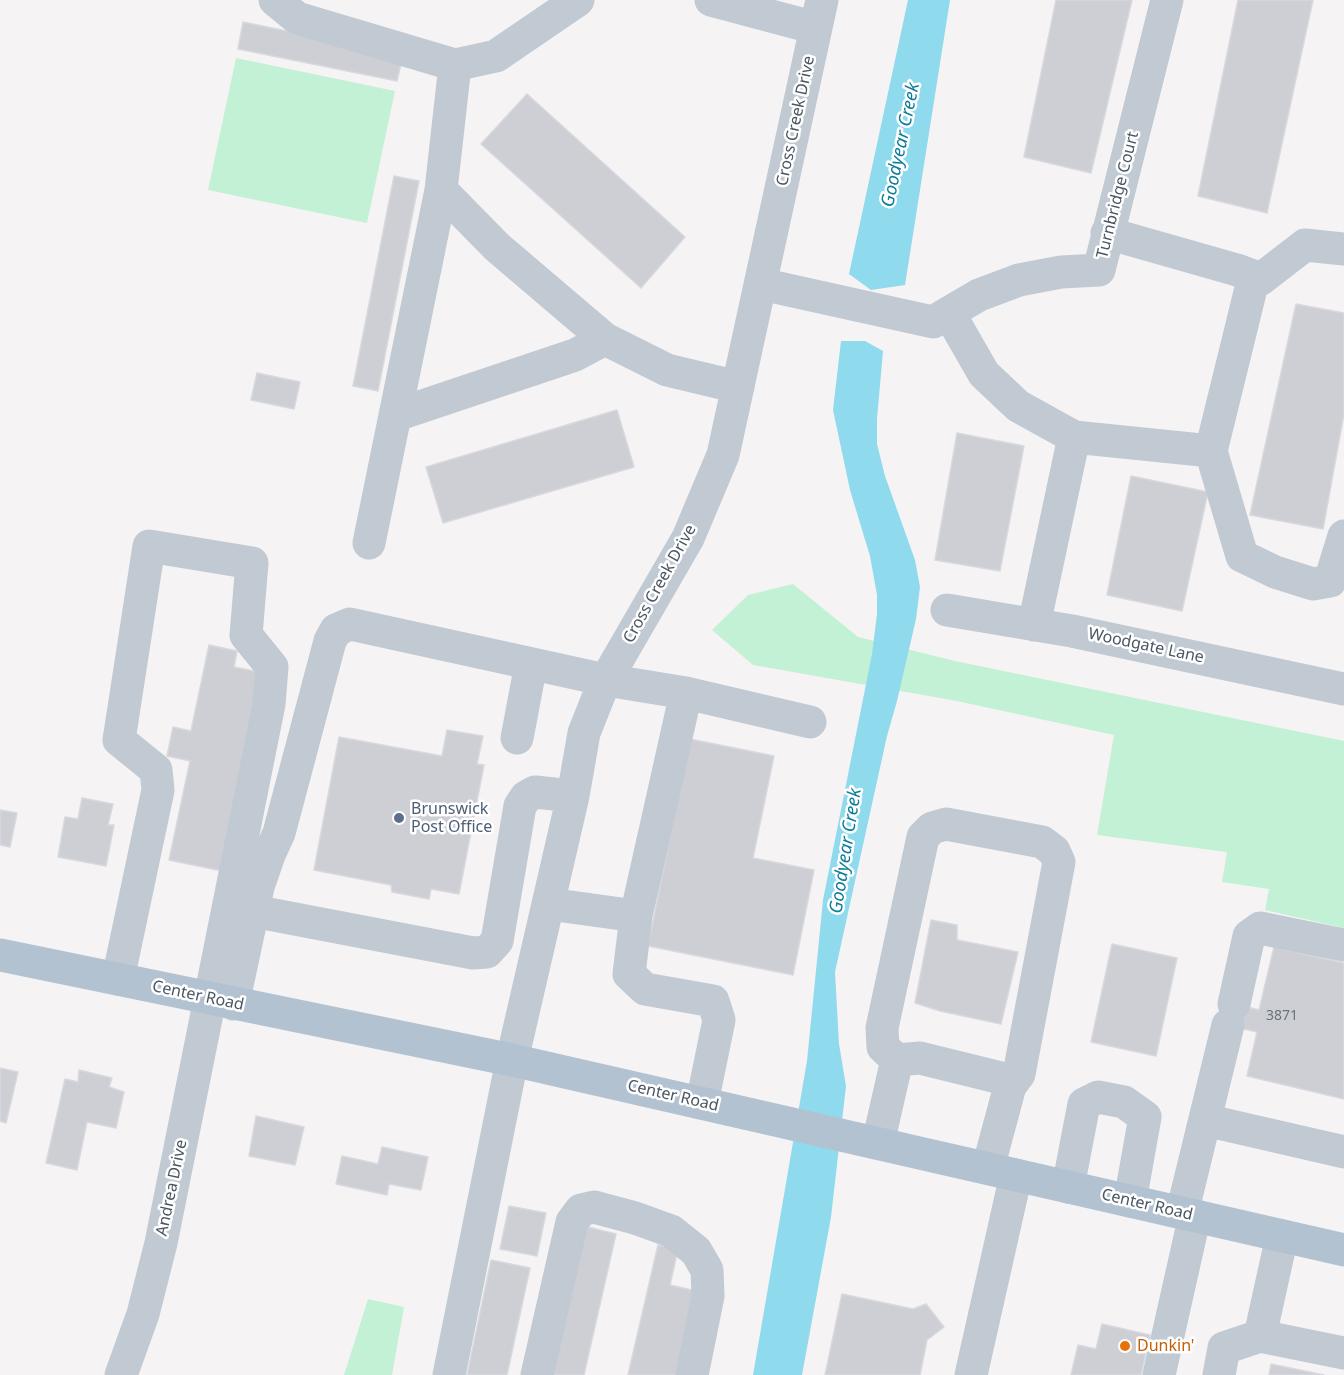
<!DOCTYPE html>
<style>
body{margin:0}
canvas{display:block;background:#f5f3f3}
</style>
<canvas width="1344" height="1375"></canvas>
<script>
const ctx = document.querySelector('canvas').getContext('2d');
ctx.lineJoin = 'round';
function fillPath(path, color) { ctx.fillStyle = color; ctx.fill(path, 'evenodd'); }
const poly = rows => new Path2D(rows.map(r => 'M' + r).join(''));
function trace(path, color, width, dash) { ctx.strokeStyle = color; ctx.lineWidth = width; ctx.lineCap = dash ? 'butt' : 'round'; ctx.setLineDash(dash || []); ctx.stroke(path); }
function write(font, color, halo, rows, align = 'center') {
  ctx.font = font + ' "Noto Sans",sans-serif'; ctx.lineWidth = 5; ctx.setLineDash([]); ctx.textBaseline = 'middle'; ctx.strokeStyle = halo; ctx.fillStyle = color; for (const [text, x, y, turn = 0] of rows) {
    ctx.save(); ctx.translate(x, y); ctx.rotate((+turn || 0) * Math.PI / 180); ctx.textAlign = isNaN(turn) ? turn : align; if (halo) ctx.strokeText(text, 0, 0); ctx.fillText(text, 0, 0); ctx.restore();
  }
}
const green = poly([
 [236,58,395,91,367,223,208,190],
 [793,584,858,637,955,661,1344,741,1344,928,1265,910,1269,889,1222,882,1227,852,1097,835,1114,735,957,701,753,665,712,630,748,595],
 [368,1299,404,1307,392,1375,344,1375]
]);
const water = poly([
 [908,0,950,0,905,285,871,290,849,274],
 [841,341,865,341,883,351,877,419,877,444,885,476,915,560,920,587,916,619,897,701,887,736,835,972,839,1044,846,1086,831,1217,802,1375,753,1375,807,1061,823,900,872,654,877,614,877,595,870,556,850,490,833,410]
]);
const building = poly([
 [1056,0,1132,0,1091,173,1024,157,1056,0],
 [1238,0,1313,0,1267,213,1198,196,1238,0],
 [243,22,403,55,397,81,238,49,243,22],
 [527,94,685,237,641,288,481,144,527,94],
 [394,176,419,181,378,391,353,386,394,176],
 [1296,304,1344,313,1344,414,1323,529,1250,515,1296,304],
 [257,373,300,382,294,409,251,400,257,373],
 [617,410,634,467,443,523,426,467,617,410],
 [957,433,1024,446,1000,571,935,560,957,433],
 [1131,476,1208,492,1182,611,1107,595,1131,476],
 [209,645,237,651,234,667,264,673,222,871,169,860,190,761,167,756,173,727,191,731,209,645],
 [447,730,483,736,477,764,484,765,459,894,431,889,429,899,392,892,391,885,314,870,339,737,442,756,447,730],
 [690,739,774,756,753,858,814,870,793,975,648,946,690,739],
 [82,798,113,804,108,825,114,825,106,866,58,857,65,817,78,819,82,798],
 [0,810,17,813,10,847,0,845,0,810],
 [931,920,957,925,957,940,1018,952,1001,1024,940,1011,915,1003,931,920],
 [1112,944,1177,958,1156,1056,1091,1042,1112,944],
 [1274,947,1344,963,1344,1099,1247,1076,1257,1032,1218,1023,1223,1001,1259,1010,1274,947],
 [0,1068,18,1072,6,1123,0,1121,0,1068],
 [79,1070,112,1078,109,1087,124,1092,116,1128,87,1122,77,1170,46,1163,65,1079,78,1082,79,1070],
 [256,1116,304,1127,295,1165,249,1156,256,1116],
 [382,1147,428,1157,421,1190,389,1184,387,1195,336,1184,342,1156,378,1164,382,1147],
 [509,1206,546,1213,537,1256,500,1249,509,1206],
 [584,1226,616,1234,584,1375,550,1375,584,1226],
 [658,1245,678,1249,670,1285,696,1291,677,1375,628,1375,658,1245],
 [491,1260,530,1268,507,1375,467,1375,491,1260],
 [842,1294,913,1309,926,1304,944,1327,927,1340,920,1375,825,1375,842,1294],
 [1102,1324,1150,1335,1141,1375,1071,1375,1078,1345,1096,1349,1102,1324],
 [1271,1364,1324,1375,1269,1375,1271,1364]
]);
const minor = poly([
 [275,0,297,18,455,65,496,56,578,0],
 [711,0,816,28],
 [455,65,441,190,497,247,605,339,667,370,738,387],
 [1107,233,1237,270,1261,279,1305,245,1344,249],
 [761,284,933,322,979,295,1019,280,1061,272,1099,270,1167,0],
 [949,313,984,374,1018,406,1074,437,1034,625],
 [396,415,575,355,605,339],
 [1074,437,1211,451,1242,556,1275,572,1313,584,1330,581,1344,536],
 [1211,451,1254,276],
 [369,543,441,190],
 [947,610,1072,631,1344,689],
 [686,693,810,722],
 [517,738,531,664],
 [549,904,636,916,629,974,645,989,713,1001,719,1020,702,1103],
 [253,911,473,953,487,952,497,941,520,806,526,797,535,792,573,796],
 [118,979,158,790,156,770,119,740,149,546,252,563,246,635,272,667,269,704,161,1243,143,1314,121,1375],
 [233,1004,258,887,269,855,279,833,330,641,336,630,350,624,606,680,686,693,636,916],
 [1234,1004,1249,936,1260,928,1344,945],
 [897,1060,883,1047,882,1028,923,837,932,828,946,824,1042,842,1054,851,1059,862,1019,1074,1010,1086,988,1168],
 [897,1060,920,1058,1001,1078,1010,1086],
 [1205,1120,1344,1152],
 [878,1143,897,1060],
 [1068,1187,1084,1104,1098,1097,1124,1102,1145,1117,1130,1201],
 [1182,1213,1228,1025],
 [1282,1236,1260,1336,1344,1353],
 [449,1375,512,1060,573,796,584,733,603,685,688,538,723,455,822,0],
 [537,1375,572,1222,581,1210,594,1207,635,1218,671,1231,696,1251,707,1270,708,1296,692,1375],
 [971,1375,1016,1175],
 [1159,1375,1195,1215],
 [1219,1375,1224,1348,1260,1336]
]);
const major = poly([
 [0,955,512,1060,1344,1250]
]);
const markers = [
 [399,818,6,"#5c6f8a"],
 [1125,1346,6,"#e8710a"]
];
const numberNames = [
 ["3871",1282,1016]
];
const streetNames = [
 ["Cross Creek Drive",796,121,-78],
 ["Turnbridge Court",1118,195,-76],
 ["Cross Creek Drive",660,584,-61],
 ["Woodgate Lane",1146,646,12],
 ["Center Road",198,996,12],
 ["Center Road",673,1096,13],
 ["Andrea Drive",172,1188,-78],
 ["Center Road",1147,1205,13]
];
const serviceNames = [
 ["Brunswick",411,809],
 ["Post Office",411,827]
];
const foodNames = [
 ["Dunkin'",1137,1346]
];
const waterNames = [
 ["Goodyear Creek",901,145,-78],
 ["Goodyear Creek",846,851,-81]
];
fillPath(green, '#c3f1d5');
fillPath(water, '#90daee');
fillPath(building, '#cdcfd5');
trace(building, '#d7d9de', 1.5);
trace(minor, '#c1cad2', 33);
trace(major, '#b3c2d1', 33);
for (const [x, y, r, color] of markers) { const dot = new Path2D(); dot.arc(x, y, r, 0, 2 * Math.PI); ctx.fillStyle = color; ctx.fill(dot); trace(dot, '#fff', 2); }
write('14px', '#6b747e', null, numberNames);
write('16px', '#4a5661', '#fff', streetNames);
write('16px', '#4e5e75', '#fff', serviceNames, 'left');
write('16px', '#c56008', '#fff', foodNames, 'left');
write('italic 18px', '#0c7c9b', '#fff', waterNames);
</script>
